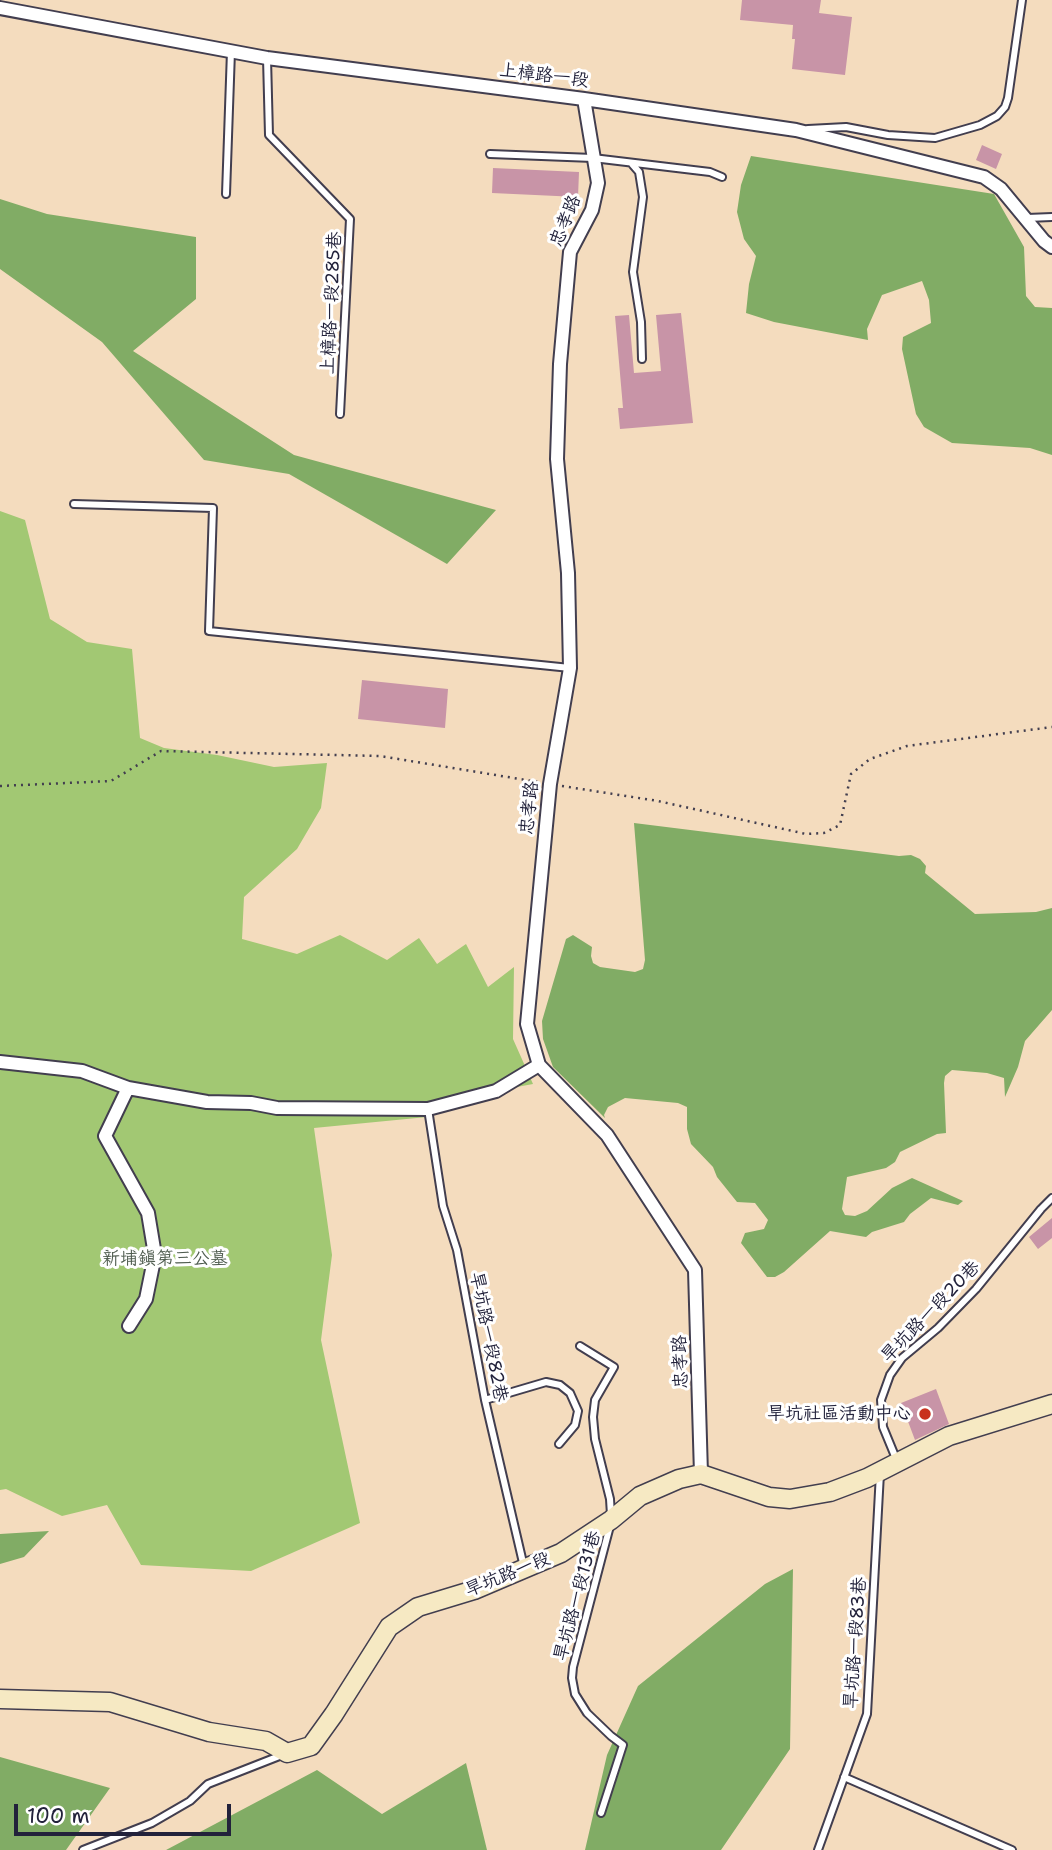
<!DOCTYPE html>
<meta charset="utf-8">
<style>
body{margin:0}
#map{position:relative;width:1052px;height:1850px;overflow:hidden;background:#f4dcbe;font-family:"Shantell Sans",sans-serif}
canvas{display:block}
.scale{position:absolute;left:14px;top:1804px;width:217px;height:32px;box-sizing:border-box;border:4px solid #22223b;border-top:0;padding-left:9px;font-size:21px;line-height:24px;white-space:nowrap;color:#22223b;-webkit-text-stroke:5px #fff;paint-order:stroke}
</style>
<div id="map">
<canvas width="1052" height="1850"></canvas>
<div class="scale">100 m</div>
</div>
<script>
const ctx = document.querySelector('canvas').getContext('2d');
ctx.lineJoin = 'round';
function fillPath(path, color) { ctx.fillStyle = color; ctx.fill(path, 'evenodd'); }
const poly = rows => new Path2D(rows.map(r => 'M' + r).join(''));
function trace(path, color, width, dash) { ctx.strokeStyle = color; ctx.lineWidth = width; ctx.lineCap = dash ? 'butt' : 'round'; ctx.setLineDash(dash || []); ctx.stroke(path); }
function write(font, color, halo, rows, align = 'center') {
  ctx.font = font + ' "Shantell Sans","LXGW WenKai TC",sans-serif'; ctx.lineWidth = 6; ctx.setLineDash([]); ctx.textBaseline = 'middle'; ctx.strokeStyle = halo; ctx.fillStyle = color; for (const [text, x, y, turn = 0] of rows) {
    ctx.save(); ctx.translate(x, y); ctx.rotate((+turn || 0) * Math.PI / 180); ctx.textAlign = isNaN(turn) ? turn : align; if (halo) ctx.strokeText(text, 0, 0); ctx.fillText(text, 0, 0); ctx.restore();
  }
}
const green = poly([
 [0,511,25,520,50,619,87,642,132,649,140,738,164,748,217,755,274,767,327,763,321,808,297,849,244,897,242,939,297,954,340,935,387,960,419,938,437,964,466,944,488,987,514,967,513,1039,533,1084,506,1089,427,1117,314,1128,332,1255,321,1340,360,1523,251,1571,141,1565,107,1505,62,1516,6,1489,0,1490]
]);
const forest = poly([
 [751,156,994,194,1024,247,1026,296,1035,307,1052,308,1052,455,1030,448,952,443,924,427,916,414,902,349,903,337,931,323,929,300,922,281,882,295,867,329,868,340,774,322,746,313,749,284,756,256,744,239,737,212,741,185],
 [0,199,47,214,196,237,196,299,133,351,294,455,496,510,447,564,289,474,204,460,102,342,0,269],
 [634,823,899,856,911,855,920,859,926,866,925,873,975,914,1036,912,1052,908,1052,1010,1025,1041,1018,1067,1005,1097,1004,1078,987,1073,952,1070,945,1076,944,1083,946,1133,937,1134,900,1152,895,1162,886,1168,847,1177,842,1209,845,1215,855,1216,867,1211,892,1188,912,1178,963,1201,958,1205,931,1198,910,1214,904,1222,872,1232,866,1237,830,1231,784,1272,775,1277,767,1277,741,1243,745,1233,764,1229,768,1220,755,1203,737,1202,717,1177,713,1167,691,1144,687,1129,687,1107,678,1103,625,1098,608,1107,604,1115,605,1118,553,1067,543,1039,542,1021,566,939,573,935,592,947,591,956,593,963,600,967,635,972,643,969,645,960],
 [49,1531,24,1557,0,1564,0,1534],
 [793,1569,790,1749,721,1850,585,1850,607,1755,638,1686,765,1584],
 [0,1757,110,1788,66,1850,0,1850],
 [466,1763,487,1850,166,1850,317,1770,382,1814]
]);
const building = poly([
 [742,0,821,0,819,13,852,17,845,75,792,69,795,39,792,39,793,25,740,20],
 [982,145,1002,154,996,169,976,160],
 [493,168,579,172,578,197,492,193],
 [681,313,693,423,620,429,618,408,623,408,615,316,629,315,634,373,661,371,656,315],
 [362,680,448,689,445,728,358,719],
 [1052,1218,1052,1238,1038,1249,1029,1237],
 [936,1389,949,1424,915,1440,901,1403]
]);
const path = poly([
 [0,786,111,781,161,751,380,756,538,782],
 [562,786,658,801,806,834,824,833,840,825,851,774,870,759,907,746,1052,727]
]);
const lane = poly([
 [267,58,269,135,350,219,340,414],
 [808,129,846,127,888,135,935,138,980,125,997,116,1005,107,1008,98,1022,0],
 [490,154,593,158,710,172,722,177],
 [632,164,639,172,643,197,633,272,641,322,642,359],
 [226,194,231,51],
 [1027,218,1052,217],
 [74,504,213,508,209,631,570,668],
 [428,1109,443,1206,457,1250,485,1400,524,1567],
 [580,1346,614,1367,595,1400,593,1417,595,1439,610,1499,611,1515],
 [485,1400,546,1382,560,1385,570,1393,578,1411,575,1425,559,1444],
 [897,1461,883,1427,881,1400,890,1375,902,1358,938,1328,976,1289,1041,1209,1052,1198],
 [844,1777,1012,1850],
 [601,1813,623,1745,611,1736,587,1713,575,1694,572,1678,573,1667,610,1526],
 [83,1850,152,1823,190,1801,208,1784,282,1755],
 [818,1850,867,1714,880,1473]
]);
const street = poly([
 [0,8,267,58,584,99,796,130,984,177,1001,189,1044,241,1052,247],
 [584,99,598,183,592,210,570,252,560,364,557,459,568,573,570,668,550,784,527,1024,539,1065,607,1135,695,1270,701,1474],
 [0,1062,82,1071,128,1088,207,1102,251,1103,277,1108,428,1109,496,1091,539,1065],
 [128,1088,105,1136,148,1213,155,1255,146,1299,129,1326]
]);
const secondary = poly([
 [0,1699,110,1702,209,1732,266,1741,287,1753,311,1746,334,1714,389,1627,418,1607,474,1590,561,1553,611,1520,640,1496,679,1479,701,1474,769,1497,790,1499,830,1492,867,1478,949,1436,1052,1404]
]);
const markers = [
 [925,1414,7,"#c8321e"]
];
const streetNames = [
 ["上樟路一段",544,76,7],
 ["忠孝路",566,221,-68],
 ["上樟路一段285巷",332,303,-87],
 ["忠孝路",530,808,-84],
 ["旱坑路一段20巷",931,1312,-46],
 ["旱坑路一段82巷",488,1337,79],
 ["忠孝路",681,1362,-92],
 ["旱坑路一段",508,1575,-22],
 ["旱坑路一段131巷",578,1596,-75],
 ["旱坑路一段83巷",856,1643,-86]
];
const parkNames = [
 ["新埔鎮第三公墓",165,1259]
];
const poiNames = [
 ["旱坑社區活動中心",911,1414]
];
fillPath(green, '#a2c873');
fillPath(forest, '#81ac65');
fillPath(building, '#c894a7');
trace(lane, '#423e4f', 10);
trace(street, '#423e4f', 16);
trace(secondary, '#423e4f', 21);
trace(path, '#423e4f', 2.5, [2, 5]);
trace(lane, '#fff', 6);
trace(street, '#fff', 12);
trace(secondary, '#f6e9c3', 18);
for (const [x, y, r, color] of markers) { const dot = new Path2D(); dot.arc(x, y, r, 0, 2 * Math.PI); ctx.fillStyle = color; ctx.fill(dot); trace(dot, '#fff', 2.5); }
write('18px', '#22223b', '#fff', streetNames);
write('18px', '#4f5c4f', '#fff', parkNames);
write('18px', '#22223b', '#fff', poiNames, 'right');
</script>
